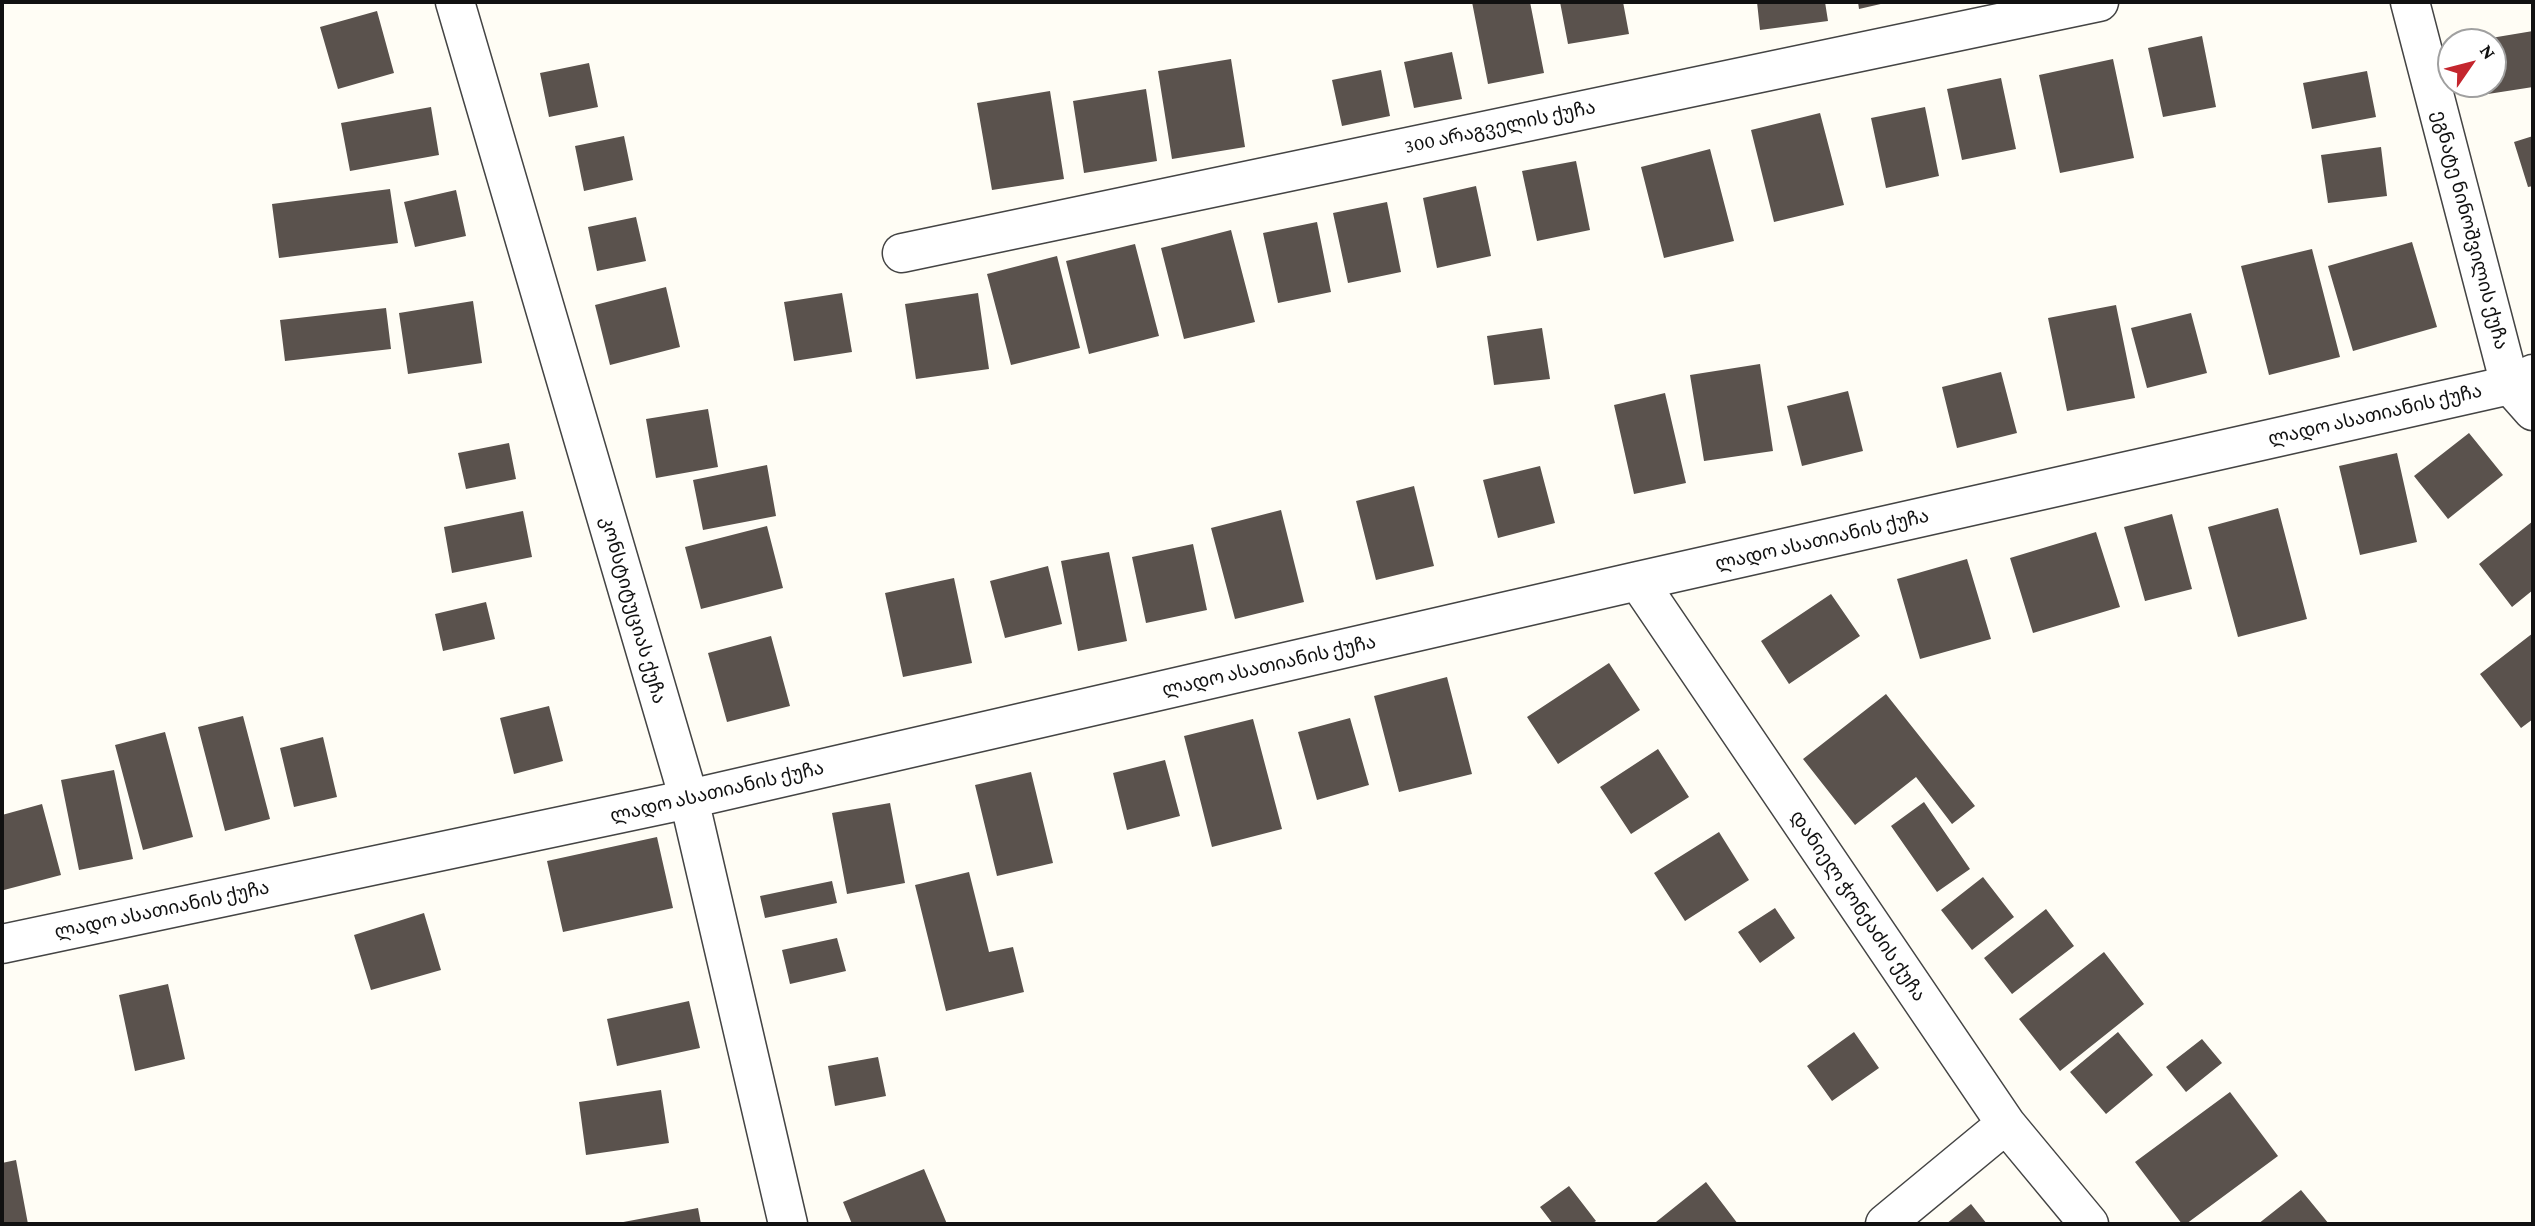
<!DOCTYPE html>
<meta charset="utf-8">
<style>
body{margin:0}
#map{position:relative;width:2535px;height:1226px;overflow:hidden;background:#fffdf5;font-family:"Crimson Pro",serif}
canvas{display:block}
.frame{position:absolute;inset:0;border:4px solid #111;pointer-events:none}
.north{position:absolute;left:2437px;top:28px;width:70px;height:70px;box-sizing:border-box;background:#fff;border:2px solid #a0a0a0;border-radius:50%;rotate:55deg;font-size:19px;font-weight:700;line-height:28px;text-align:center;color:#111}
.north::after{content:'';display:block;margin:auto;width:24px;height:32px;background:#c4262e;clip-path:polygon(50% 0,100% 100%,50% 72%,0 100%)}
</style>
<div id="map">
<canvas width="2535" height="1226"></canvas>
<div class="frame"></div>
<div class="north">N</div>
</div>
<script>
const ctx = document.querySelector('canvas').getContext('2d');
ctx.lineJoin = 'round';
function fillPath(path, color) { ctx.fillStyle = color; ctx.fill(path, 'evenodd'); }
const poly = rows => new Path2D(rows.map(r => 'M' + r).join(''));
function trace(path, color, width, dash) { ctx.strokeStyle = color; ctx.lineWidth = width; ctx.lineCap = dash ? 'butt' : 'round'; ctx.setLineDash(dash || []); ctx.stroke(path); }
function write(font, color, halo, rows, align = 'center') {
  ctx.font = font + ' "Crimson Pro","Noto Sans Georgian",serif'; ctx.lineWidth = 7; ctx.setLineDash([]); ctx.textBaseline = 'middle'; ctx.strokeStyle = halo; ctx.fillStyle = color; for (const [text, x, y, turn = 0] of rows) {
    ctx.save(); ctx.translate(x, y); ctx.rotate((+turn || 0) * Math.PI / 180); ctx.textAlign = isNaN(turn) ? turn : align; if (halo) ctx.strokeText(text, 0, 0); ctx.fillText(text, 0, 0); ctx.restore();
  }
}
const building = poly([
 [1472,2,1530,2,1544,73,1488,84],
 [1560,2,1623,2,1629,34,1568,44],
 [1757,2,1825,2,1828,21,1760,30],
 [1858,2,1885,2,1885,3,1859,9],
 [377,11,394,73,338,89,320,27],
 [2533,31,2533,87,2488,94,2486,84,2493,84,2493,42,2480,42,2479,40],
 [2202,36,2216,107,2163,117,2148,48],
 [1452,52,1462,99,1414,108,1404,62],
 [1231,59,1245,147,1172,159,1158,71],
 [2113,59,2134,158,2060,173,2039,75],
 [589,63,598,107,549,117,540,73],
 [1381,70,1390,116,1342,126,1332,80],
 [2367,71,2376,117,2312,129,2303,83],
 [2001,78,2016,149,1962,160,1947,89],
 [1146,89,1157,161,1084,173,1073,101],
 [1050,91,1064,179,992,190,977,103],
 [431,107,439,155,350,171,341,123],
 [1925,107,1939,176,1886,188,1871,118],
 [1820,113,1844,205,1774,222,1751,130],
 [624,136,633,180,584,191,575,146],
 [2533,136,2533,186,2528,187,2514,142],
 [2381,147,2387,196,2328,203,2321,155],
 [1710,149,1734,241,1664,258,1641,167],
 [1576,161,1590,230,1537,241,1522,171],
 [1476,186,1491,256,1437,268,1423,198],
 [390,189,398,243,279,258,272,204],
 [456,190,466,236,415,247,404,202],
 [1387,202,1401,272,1348,283,1333,213],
 [636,217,646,261,597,271,588,227],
 [1317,222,1331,292,1278,303,1263,233],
 [1231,230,1255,322,1184,339,1161,248],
 [2412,242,2437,327,2353,351,2328,266],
 [1135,244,1159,336,1089,354,1066,261],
 [2312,249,2340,357,2269,375,2241,266],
 [1057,256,1080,348,1011,365,987,274],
 [666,287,680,347,610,365,595,305],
 [842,293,852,352,794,361,784,302],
 [978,293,989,369,916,379,905,304],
 [473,301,482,363,408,374,399,313],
 [2116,305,2135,398,2067,411,2048,318],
 [386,308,391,349,285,361,280,320],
 [2191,313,2207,373,2147,388,2131,328],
 [1542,328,1550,379,1494,385,1487,336],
 [1760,364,1773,451,1704,461,1690,375],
 [2001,372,2017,433,1957,448,1942,387],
 [1848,391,1863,451,1802,466,1787,406],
 [1665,393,1686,483,1634,494,1614,405],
 [708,409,718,467,656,478,646,419],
 [2469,433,2503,475,2448,519,2414,476],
 [509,443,516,479,466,489,458,453],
 [2397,453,2417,542,2360,555,2339,466],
 [767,465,776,516,703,530,693,480],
 [1540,466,1555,523,1498,538,1483,480],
 [1414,486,1434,566,1376,580,1356,501],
 [2278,508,2307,619,2238,637,2208,527],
 [1281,510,1304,602,1235,619,1211,528],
 [523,511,532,557,452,573,444,527],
 [2172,514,2192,589,2145,601,2124,527],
 [2533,521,2533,590,2512,607,2479,564],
 [767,526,783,588,701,609,685,547],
 [2096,532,2120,607,2033,633,2010,558],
 [1193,544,1207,610,1146,623,1132,557],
 [1109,552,1127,641,1078,651,1061,561],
 [1967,559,1991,639,1920,659,1897,579],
 [1048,566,1062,624,1005,638,990,581],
 [954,578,972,663,903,677,885,593],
 [1831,594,1860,636,1789,684,1761,641],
 [486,602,495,639,443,651,435,614],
 [2533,633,2533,719,2521,728,2480,674],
 [771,636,790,706,727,722,708,653],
 [1609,663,1640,710,1558,764,1527,717],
 [1447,677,1472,774,1399,792,1374,696],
 [1886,694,1975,806,1952,824,1916,777,1855,825,1803,759],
 [549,706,563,761,514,774,500,718],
 [243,716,270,819,225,831,198,727],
 [1350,718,1369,785,1317,800,1298,732],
 [1253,719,1282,829,1212,847,1184,736],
 [165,732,193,837,143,850,115,745],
 [323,737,337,797,294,807,280,748],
 [1658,749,1689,797,1631,834,1600,787],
 [1165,760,1180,816,1127,830,1113,773],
 [114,770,133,859,79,870,61,780],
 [1031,772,1053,863,997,876,975,785],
 [1924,802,1970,869,1937,892,1891,826],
 [890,803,905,883,847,894,832,813],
 [42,804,61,875,4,890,2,880,2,815],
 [1719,832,1749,880,1685,921,1654,873],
 [657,837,673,908,563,932,547,861],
 [969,872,989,952,1013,947,1024,992,946,1011,915,885],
 [1983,877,2014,917,1972,950,1941,910],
 [832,881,837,903,765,918,760,896],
 [1775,908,1795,938,1760,963,1738,932],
 [2046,909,2074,946,2012,994,1984,958],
 [424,913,441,970,371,990,354,935],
 [837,938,846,971,790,984,782,950],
 [2104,952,2144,1004,2060,1071,2019,1019],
 [168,984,185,1059,135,1071,119,995],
 [689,1001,700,1048,617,1066,607,1019],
 [1854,1032,1879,1068,1832,1101,1807,1066],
 [2118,1032,2153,1075,2106,1114,2070,1072],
 [2202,1039,2222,1063,2186,1092,2166,1067],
 [878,1057,886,1096,835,1106,828,1066],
 [661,1090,669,1143,586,1155,579,1102],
 [2230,1092,2278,1156,2186,1224,2182,1224,2135,1162],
 [16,1160,28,1224,2,1224,2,1163],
 [924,1169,947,1224,852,1224,843,1202],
 [1706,1182,1738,1224,1658,1224,1656,1222],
 [1569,1186,1596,1221,1591,1224,1553,1224,1540,1207],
 [2301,1190,2329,1224,2258,1224],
 [1971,1204,1987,1224,1946,1224],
 [698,1208,701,1224,618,1224,618,1223]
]);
const minor = poly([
 [455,2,689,799,788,1224],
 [902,253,2099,2],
 [1638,581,2006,1124,2089,1224],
 [2,944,689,799,1638,581,2510,385,2533,374],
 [1885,1224,2006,1124]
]);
const tertiary = poly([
 [2410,2,2510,385,2533,411]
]);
const streetNames = [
 ["300 არაგველის ქუჩა",1500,127,-12],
 ["ეგნატე ნინოშვილის ქუჩა",2470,230,75],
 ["ლადო ასათიანის ქუჩა",2375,415,-13],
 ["ლადო ასათიანის ქუჩა",1822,540,-13],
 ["კონსტიტუციას ქუჩა",633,610,74],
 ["ლადო ასათიანის ქუჩა",1269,666,-13],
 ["ლადო ასათიანის ქუჩა",717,792,-13],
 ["დანიელ ჭონქაძის ქუჩა",1858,906,56],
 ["ლადო ასათიანის ქუჩა",162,910,-12]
];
fillPath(building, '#5a524d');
trace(minor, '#444', 41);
trace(tertiary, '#444', 41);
trace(minor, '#fff', 38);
trace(tertiary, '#fff', 38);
write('19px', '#111', '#fff', streetNames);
</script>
